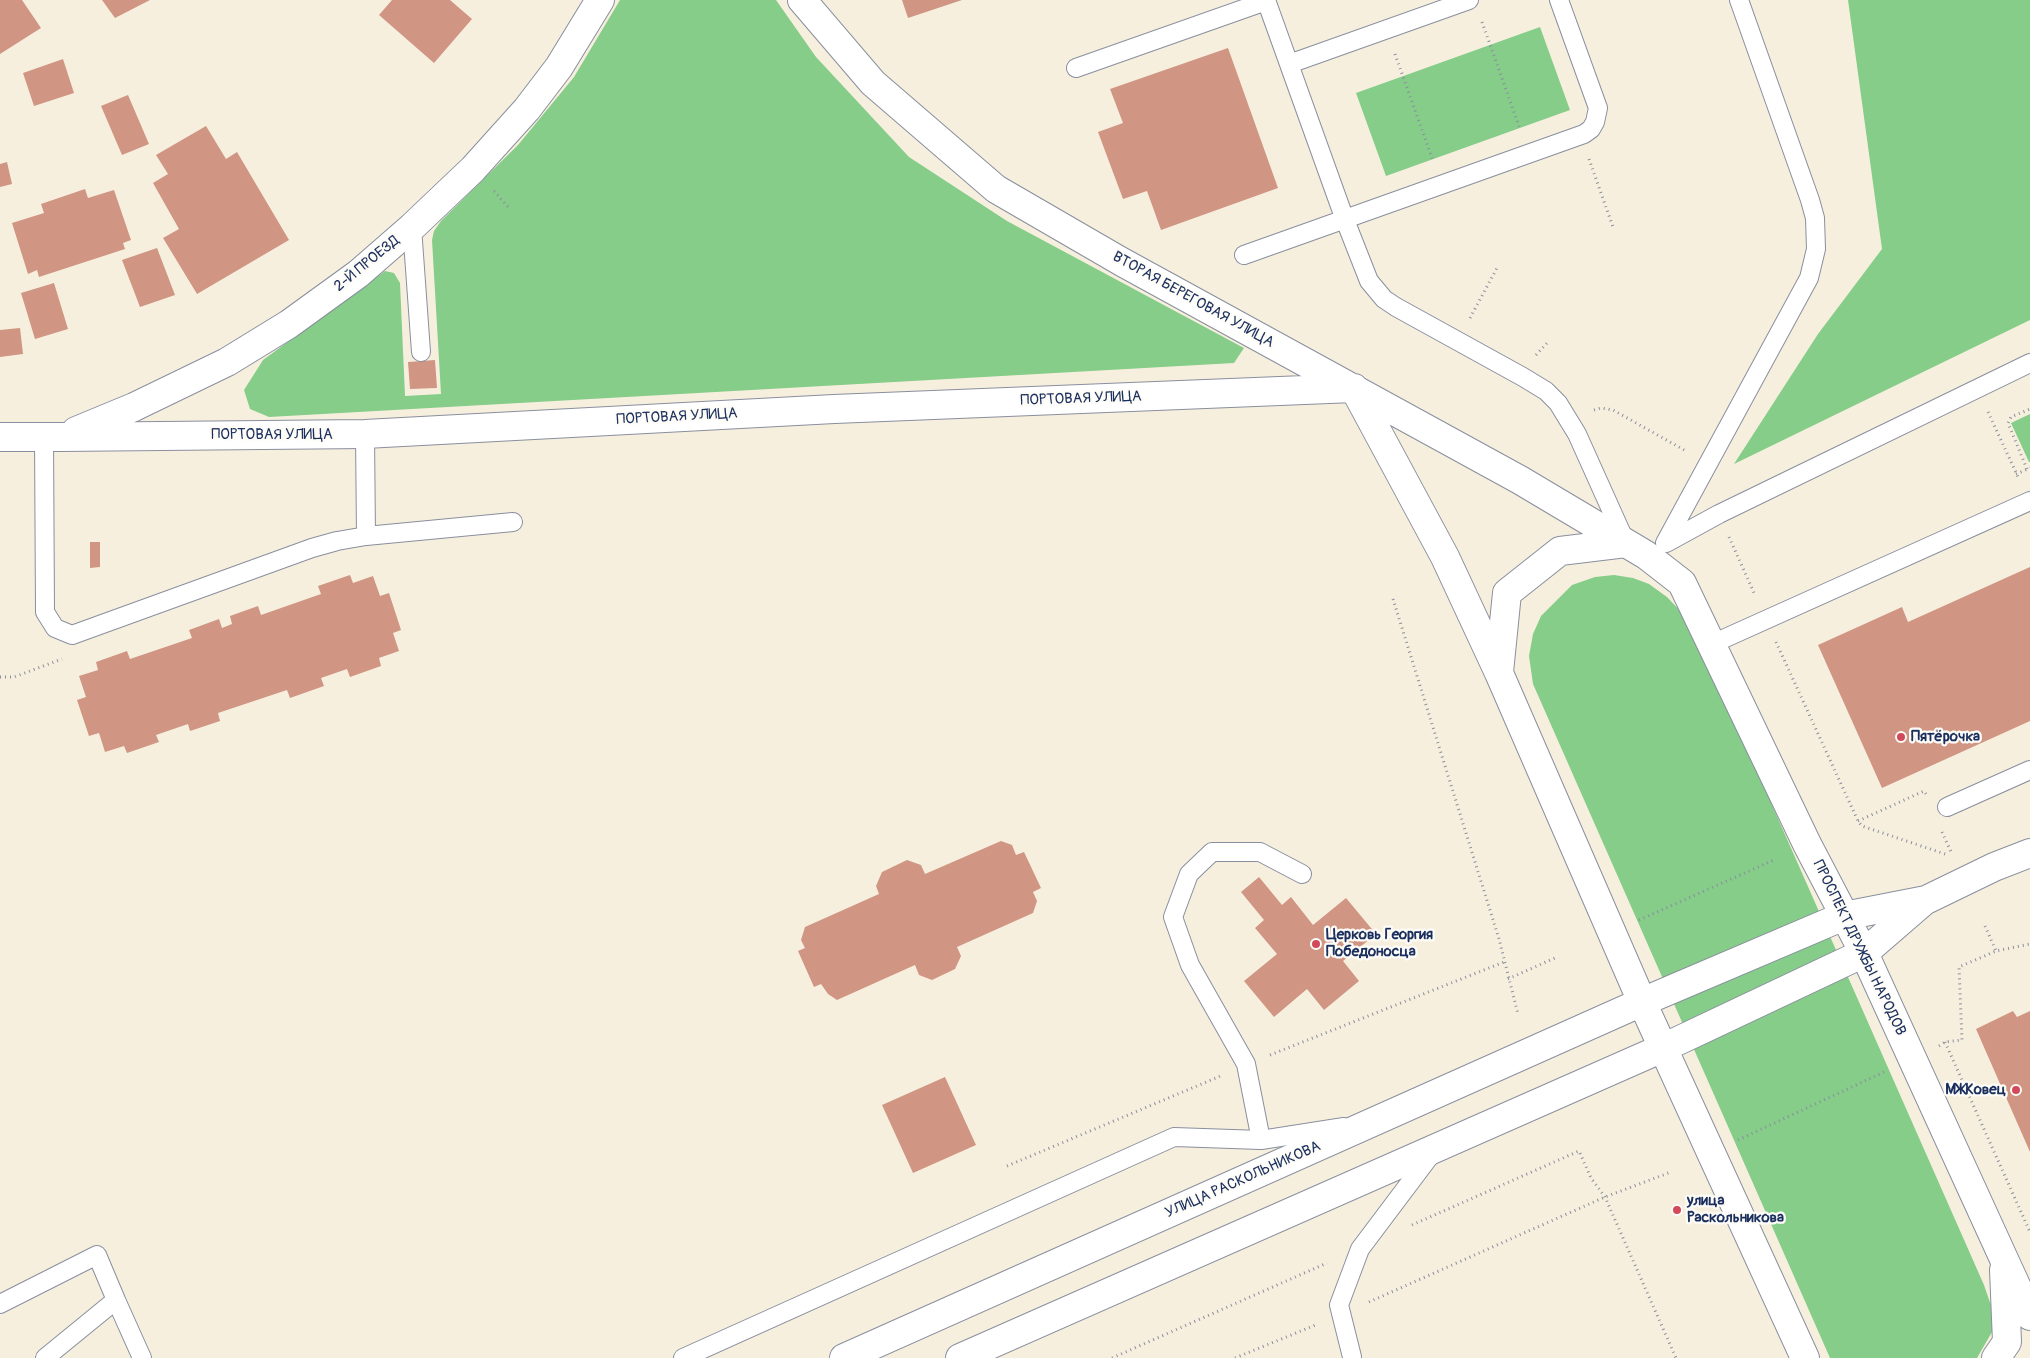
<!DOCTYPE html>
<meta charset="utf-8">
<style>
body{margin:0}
canvas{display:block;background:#f7efde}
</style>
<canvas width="2030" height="1358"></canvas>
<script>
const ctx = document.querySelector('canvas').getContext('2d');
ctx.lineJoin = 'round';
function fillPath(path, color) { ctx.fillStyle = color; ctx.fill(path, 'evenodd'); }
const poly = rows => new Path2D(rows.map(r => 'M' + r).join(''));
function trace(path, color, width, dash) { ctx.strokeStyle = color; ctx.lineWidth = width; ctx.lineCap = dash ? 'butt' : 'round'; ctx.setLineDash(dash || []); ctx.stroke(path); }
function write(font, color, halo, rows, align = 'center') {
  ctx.font = font + ' Pangolin,sans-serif'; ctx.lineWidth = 4.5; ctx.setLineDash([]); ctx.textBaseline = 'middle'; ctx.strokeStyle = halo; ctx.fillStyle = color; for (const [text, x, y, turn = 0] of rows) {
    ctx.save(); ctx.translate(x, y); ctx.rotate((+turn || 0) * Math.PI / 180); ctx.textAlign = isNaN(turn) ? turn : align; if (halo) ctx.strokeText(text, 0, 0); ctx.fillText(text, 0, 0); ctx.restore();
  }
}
const green = poly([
 [620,0,776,0,816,57,909,157,1007,221,1244,348,1234,363,269,417,250,409,244,390,263,360,385,271,394,273,400,283,405,396,441,394,432,240,434,231,441,221,518,145,574,77],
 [1848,0,2030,0,2030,320,1734,464,1818,334,1882,249],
 [1540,27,1570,110,1386,176,1356,93],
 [2030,414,2030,462,2029,462,2011,423],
 [1614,575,1633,578,1649,584,1667,597,1684,615,1696,633,1984,1285,1995,1317,1992,1332,1977,1358,1830,1358,1533,684,1529,656,1533,634,1541,616,1572,585,1595,577]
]);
const building = poly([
 [0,0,22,0,41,28,0,54],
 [102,0,150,0,115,18],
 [392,0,450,0,472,19,434,63,379,15],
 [902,0,962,0,908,18],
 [1228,48,1278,188,1161,230,1147,191,1123,199,1098,132,1123,123,1110,89],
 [63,59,74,93,34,106,23,73],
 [128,95,149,144,122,155,101,106],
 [206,126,226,159,237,152,289,240,197,294,163,238,179,229,153,183,168,174,156,155],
 [7,162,12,184,0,187,0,164],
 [85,189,88,198,114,190,131,240,123,243,125,249,39,277,37,270,28,274,12,223,44,213,41,204],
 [157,248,175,295,140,307,122,260],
 [54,283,68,329,35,339,21,293],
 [20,328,23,354,0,357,0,330],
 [435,360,437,388,410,389,408,362],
 [90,542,100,542,100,567,90,568],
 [2030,567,2030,721,1882,788,1818,645,1902,607,1908,622],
 [350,575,353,583,373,576,380,596,389,593,401,630,393,633,399,651,379,658,381,666,350,677,347,669,321,678,324,686,290,698,287,690,218,713,220,721,190,731,188,724,156,735,159,742,127,753,124,746,105,752,99,733,89,736,77,700,86,697,79,676,98,670,96,662,127,651,130,659,192,638,189,630,219,619,222,628,232,624,230,616,258,606,261,615,321,594,318,586],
 [1001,841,1012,845,1016,855,1024,852,1041,888,1033,892,1037,901,1033,913,957,947,961,956,955,969,932,980,919,975,915,965,837,1000,828,994,821,984,814,987,798,951,805,948,801,940,805,927,879,894,876,886,882,872,907,860,921,865,925,874],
 [1259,877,1282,905,1291,897,1313,925,1346,898,1376,934,1343,961,1359,981,1324,1010,1307,989,1274,1017,1244,981,1277,954,1255,928,1264,920,1241,892],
 [2013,1011,2017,1017,2030,1011,2030,1152,1976,1029],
 [945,1077,976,1145,913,1173,882,1105]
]);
const path = poly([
 [1482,22,1520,129],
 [1395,54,1433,161],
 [1589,159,1613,227],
 [494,191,510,209],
 [1470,318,1497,268],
 [1536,355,1547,343],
 [1594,410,1601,408,1613,410,1686,451],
 [1988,412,2019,479],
 [2027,469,2008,423,2011,417,2030,409],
 [2016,474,2030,468],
 [1729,537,1755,595],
 [1393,599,1499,939,1518,1014],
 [1776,642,1858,821,1862,826,1948,855],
 [0,677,14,677,62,659],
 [1858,821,1924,791,1926,794],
 [1942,832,1952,854],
 [1639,920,1776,859],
 [1985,926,1996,951],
 [1508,979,1557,957],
 [1945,1042,2030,1232],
 [1939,1046,1945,1042,1962,1040,1959,967,1996,951,2030,944],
 [1270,1055,1504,962],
 [1738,1140,1884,1072],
 [1007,1166,1223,1075],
 [1412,1225,1579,1151,1591,1178,1605,1197,1676,1358],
 [1369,1302,1605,1197,1671,1172],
 [1112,1358,1327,1263],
 [1235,1358,1318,1324]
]);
const service = poly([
 [1266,0,1345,220,1369,281,1384,299,1396,307,1523,377,1546,391,1558,403,1577,434,1626,543],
 [1289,64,1469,0],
 [1076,68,1266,1],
 [412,227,421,352],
 [1244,255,1584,134,1591,129,1595,122,1598,108,1559,0],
 [365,434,366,536],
 [44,436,45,612,55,628,72,635,312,548,337,541,366,536,513,522],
 [1665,543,1809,278,1816,249,1815,218,1810,200,1739,0],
 [1666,543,1719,514,2030,363],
 [1712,644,2030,501],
 [1947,807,2030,770],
 [1261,1140,1246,1064,1190,965,1173,917,1189,874,1212,852,1260,852,1302,874],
 [0,1304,97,1255,116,1300],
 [1352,1357,1339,1305,1360,1249,1433,1152],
 [45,1358,116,1300,142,1358],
 [683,1358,1174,1137,1261,1140,1344,1127]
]);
const minor = poly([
 [0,437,60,437]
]);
const tertiary = poly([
 [802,0,873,83,996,189,1122,262,1520,480,1646,555,1682,583,1807,844,1864,953,2030,1316],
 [76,431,134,407,227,362,289,324,358,274,412,227,473,169,527,109,559,67,600,0],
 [60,437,365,434,834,409,1354,388,1445,557,1499,673,1642,1002,1805,1358],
 [1499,672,1507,593,1560,551,1626,543],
 [844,1358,1642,1002,1844,916,1926,900,1994,867,2030,853],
 [960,1358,1665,1047,1864,953,1923,902],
 [1996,1358,2007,1342,2004,1270]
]);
const markers = [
 [1901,737,5,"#d1495b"],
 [1316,944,5,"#d1495b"],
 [2016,1090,5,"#d1495b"],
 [1677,1210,5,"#d1495b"]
];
const streetNames = [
 ["2-Й ПРОЕЗД",367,264,-39],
 ["ВТОРАЯ БЕРЕГОВАЯ УЛИЦА",1193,300,29],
 ["ПОРТОВАЯ УЛИЦА",1081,399,-2],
 ["ПОРТОВАЯ УЛИЦА",677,417,-3],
 ["ПОРТОВАЯ УЛИЦА",272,435],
 ["ПРОСПЕКТ ДРУЖБЫ НАРОДОВ",1859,948,64],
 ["УЛИЦА РАСКОЛЬНИКОВА",1243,1180,-24]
];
const poiNames = [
 ["Пятёрочка",1911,737],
 ["Церковь Георгия",1326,935],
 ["Победоносца",1326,952],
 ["МЖКовец",2006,1090,"right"],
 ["улица",1687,1201],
 ["Раскольникова",1687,1218]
];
fillPath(green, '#85cd89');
fillPath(building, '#d09583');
trace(service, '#898f9e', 20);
trace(minor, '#898f9e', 30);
trace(tertiary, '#898f9e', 30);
trace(path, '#898f9e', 3, [1, 4]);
trace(service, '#fff', 18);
trace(minor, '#fff', 28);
trace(tertiary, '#fff', 28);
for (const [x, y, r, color] of markers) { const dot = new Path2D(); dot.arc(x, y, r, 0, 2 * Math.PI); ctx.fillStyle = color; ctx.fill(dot); trace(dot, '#fdfcf7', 2); }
write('15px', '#1b2f5e', '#fdfcf7', streetNames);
write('bold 15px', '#1b2f5e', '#fdfcf7', poiNames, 'left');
</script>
